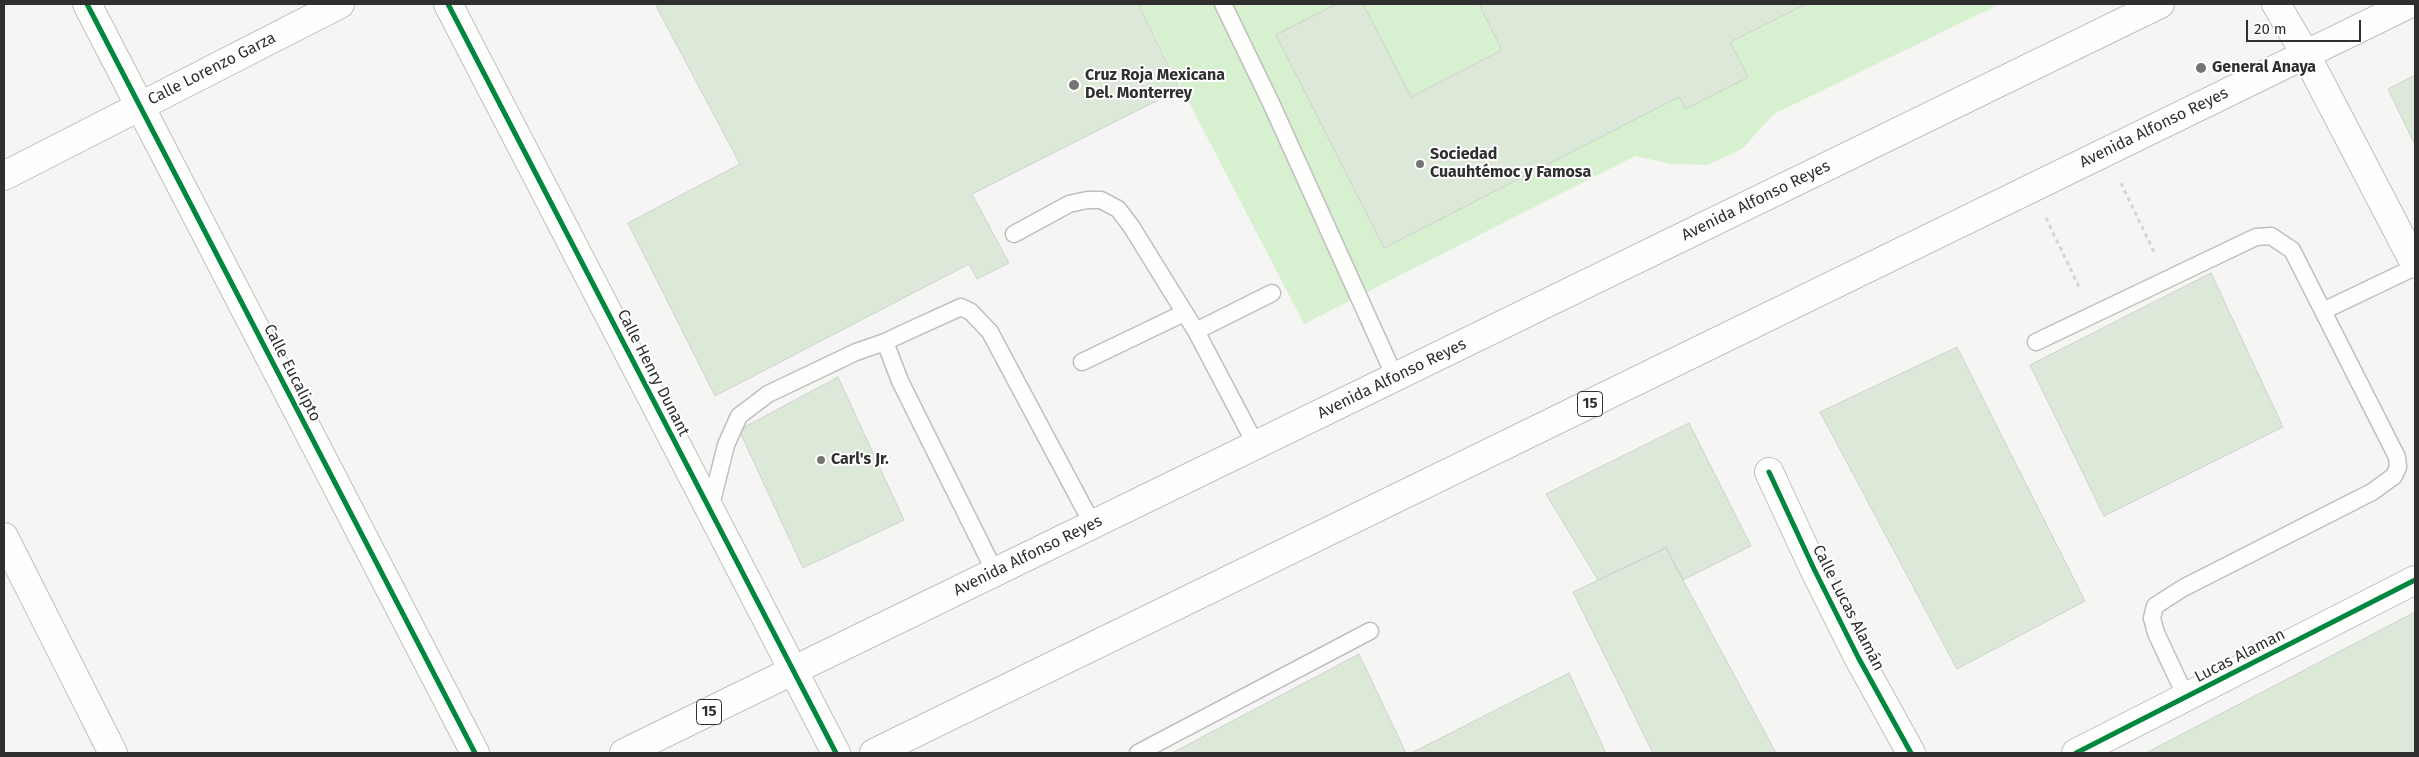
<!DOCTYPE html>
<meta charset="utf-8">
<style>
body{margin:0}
#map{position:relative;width:2419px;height:757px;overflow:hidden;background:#f5f6f4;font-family:"Fira Sans",sans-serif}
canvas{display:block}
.frame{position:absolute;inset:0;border:5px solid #2e2f2e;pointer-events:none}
.scale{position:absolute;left:2246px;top:20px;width:115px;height:22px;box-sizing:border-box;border:2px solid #2e2f2e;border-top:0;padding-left:6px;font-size:15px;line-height:18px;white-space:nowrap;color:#2e2f2e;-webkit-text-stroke:4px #fff;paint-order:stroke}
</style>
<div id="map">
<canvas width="2419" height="757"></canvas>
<div class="frame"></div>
<div class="scale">20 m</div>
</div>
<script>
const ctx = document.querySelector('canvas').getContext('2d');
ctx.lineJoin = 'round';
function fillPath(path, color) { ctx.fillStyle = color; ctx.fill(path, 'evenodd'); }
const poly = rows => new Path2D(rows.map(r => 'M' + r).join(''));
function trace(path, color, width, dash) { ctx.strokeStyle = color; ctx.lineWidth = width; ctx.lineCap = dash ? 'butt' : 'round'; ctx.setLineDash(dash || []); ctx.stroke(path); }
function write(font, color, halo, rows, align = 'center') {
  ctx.font = font + ' "Fira Sans",sans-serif'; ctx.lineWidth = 4; ctx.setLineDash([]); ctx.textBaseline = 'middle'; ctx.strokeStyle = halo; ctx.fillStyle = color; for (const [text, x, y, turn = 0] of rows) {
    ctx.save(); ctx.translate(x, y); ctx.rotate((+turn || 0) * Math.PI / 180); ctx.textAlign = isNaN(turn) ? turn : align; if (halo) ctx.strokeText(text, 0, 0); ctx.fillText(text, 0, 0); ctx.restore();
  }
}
const green = poly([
 [1138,4,2000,4,1774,114,1742,149,1708,165,1672,164,1635,156,1304,324]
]);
const building = poly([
 [655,4,1138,4,1180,89,972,194,1009,263,977,279,969,264,715,396,628,223,740,164,655,4],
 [1336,4,1363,4,1411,97,1502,50,1479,4,1806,4,1730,42,1748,77,1686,109,1679,97,1384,248,1276,35,1336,4],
 [2415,75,2415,145,2388,89,2415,75],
 [2211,273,2283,427,2104,516,2030,365,2211,273],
 [1957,347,2085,601,1957,669,1820,412,1957,347],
 [838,377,904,520,803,568,739,430,838,377],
 [1689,423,1751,546,1683,580,1666,548,1598,580,1546,494,1689,423],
 [1666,548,1683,580,1776,753,1653,753,1573,592,1666,548],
 [2415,612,2415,753,2146,753,2415,612],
 [1359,654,1406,753,1172,753,1359,654],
 [1569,673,1606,753,1411,753,1569,673]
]);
const path = poly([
 [2121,183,2155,254],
 [2046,218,2080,289]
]);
const service = poly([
 [1223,4,1271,103,1395,377],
 [1014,234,1069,204,1087,200,1101,200,1118,209,1131,226,1196,331,1256,445],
 [2323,311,2415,267],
 [1196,331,1272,293],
 [2036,342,2256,237,2271,236,2292,250,2397,457,2398,467,2394,476,2372,492,2183,588,2155,606,2152,618,2156,633,2186,697],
 [1082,362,1184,313],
 [710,509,726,445,739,416,768,394,856,352,885,342],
 [995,572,900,381,885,342,904,333,961,307,971,312,990,332,1093,525],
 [1138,753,1370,631]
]);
const minor = poly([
 [87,4,475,753],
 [448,4,836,753],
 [4,176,340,4],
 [1769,472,1814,569,1858,657,1911,753],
 [4,537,113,753],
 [2076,753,2415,580]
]);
const tertiary = poly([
 [2276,4,2306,55,2415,264]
]);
const trunk = poly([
 [624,753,2160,4],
 [874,753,2409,4]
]);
const cycleway = poly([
 [87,4,475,753],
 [448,4,836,753],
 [1769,472,1814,569,1858,657,1911,753],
 [2076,753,2415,580]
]);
const markers = [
 [2201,68,6,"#747573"],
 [1074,85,6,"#747573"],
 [1420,164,5,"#747573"],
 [821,460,5,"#747573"]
];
const shields = [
 [1590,404,25],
 [709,712,25]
];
const shieldNames = [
 ["15",1590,404],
 ["15",709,712]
];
const poiNames = [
 ["General Anaya",2212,68],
 ["Cruz Roja Mexicana",1085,76],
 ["Del. Monterrey",1085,94],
 ["Sociedad",1430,155],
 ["Cuauhtémoc y Famosa",1430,173],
 ["Carl's Jr.",831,460]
];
const streetNames = [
 ["Calle Lorenzo Garza",212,69,-27],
 ["Avenida Alfonso Reyes",2154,128,-26],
 ["Avenida Alfonso Reyes",1756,201,-26],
 ["Calle Eucalipto",292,373,63],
 ["Calle Henry Dunant",653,373,63],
 ["Avenida Alfonso Reyes",1392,379,-26],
 ["Avenida Alfonso Reyes",1028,556,-26],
 ["Calle Lucas Alamán",1848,608,63],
 ["Lucas Alaman",2240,656,-27]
];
fillPath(green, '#d7f0d0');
fillPath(building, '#dce8d8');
trace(building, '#d0d1d0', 1);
trace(service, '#bfc0be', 19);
trace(minor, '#bfc0be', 30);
trace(tertiary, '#bfc0be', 30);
trace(trunk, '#bfc0be', 30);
trace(path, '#d4d5d4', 3, [4, 4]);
trace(service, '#fefefd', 16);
trace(minor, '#fefefd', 28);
trace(tertiary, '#fefefd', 28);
trace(trunk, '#fefefd', 28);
trace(cycleway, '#00873e', 5);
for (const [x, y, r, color] of markers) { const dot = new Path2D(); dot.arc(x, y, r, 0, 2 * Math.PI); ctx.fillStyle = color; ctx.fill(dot); trace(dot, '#fff', 2); }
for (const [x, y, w] of shields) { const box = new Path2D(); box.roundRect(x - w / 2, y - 12.5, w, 25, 4); ctx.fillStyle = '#fff'; ctx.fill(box); trace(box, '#2e2f2e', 1); }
write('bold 15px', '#2e2f2e', null, shieldNames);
write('bold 16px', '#2e2f2e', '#fff', poiNames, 'left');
write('16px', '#2e2f2e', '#fff', streetNames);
</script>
